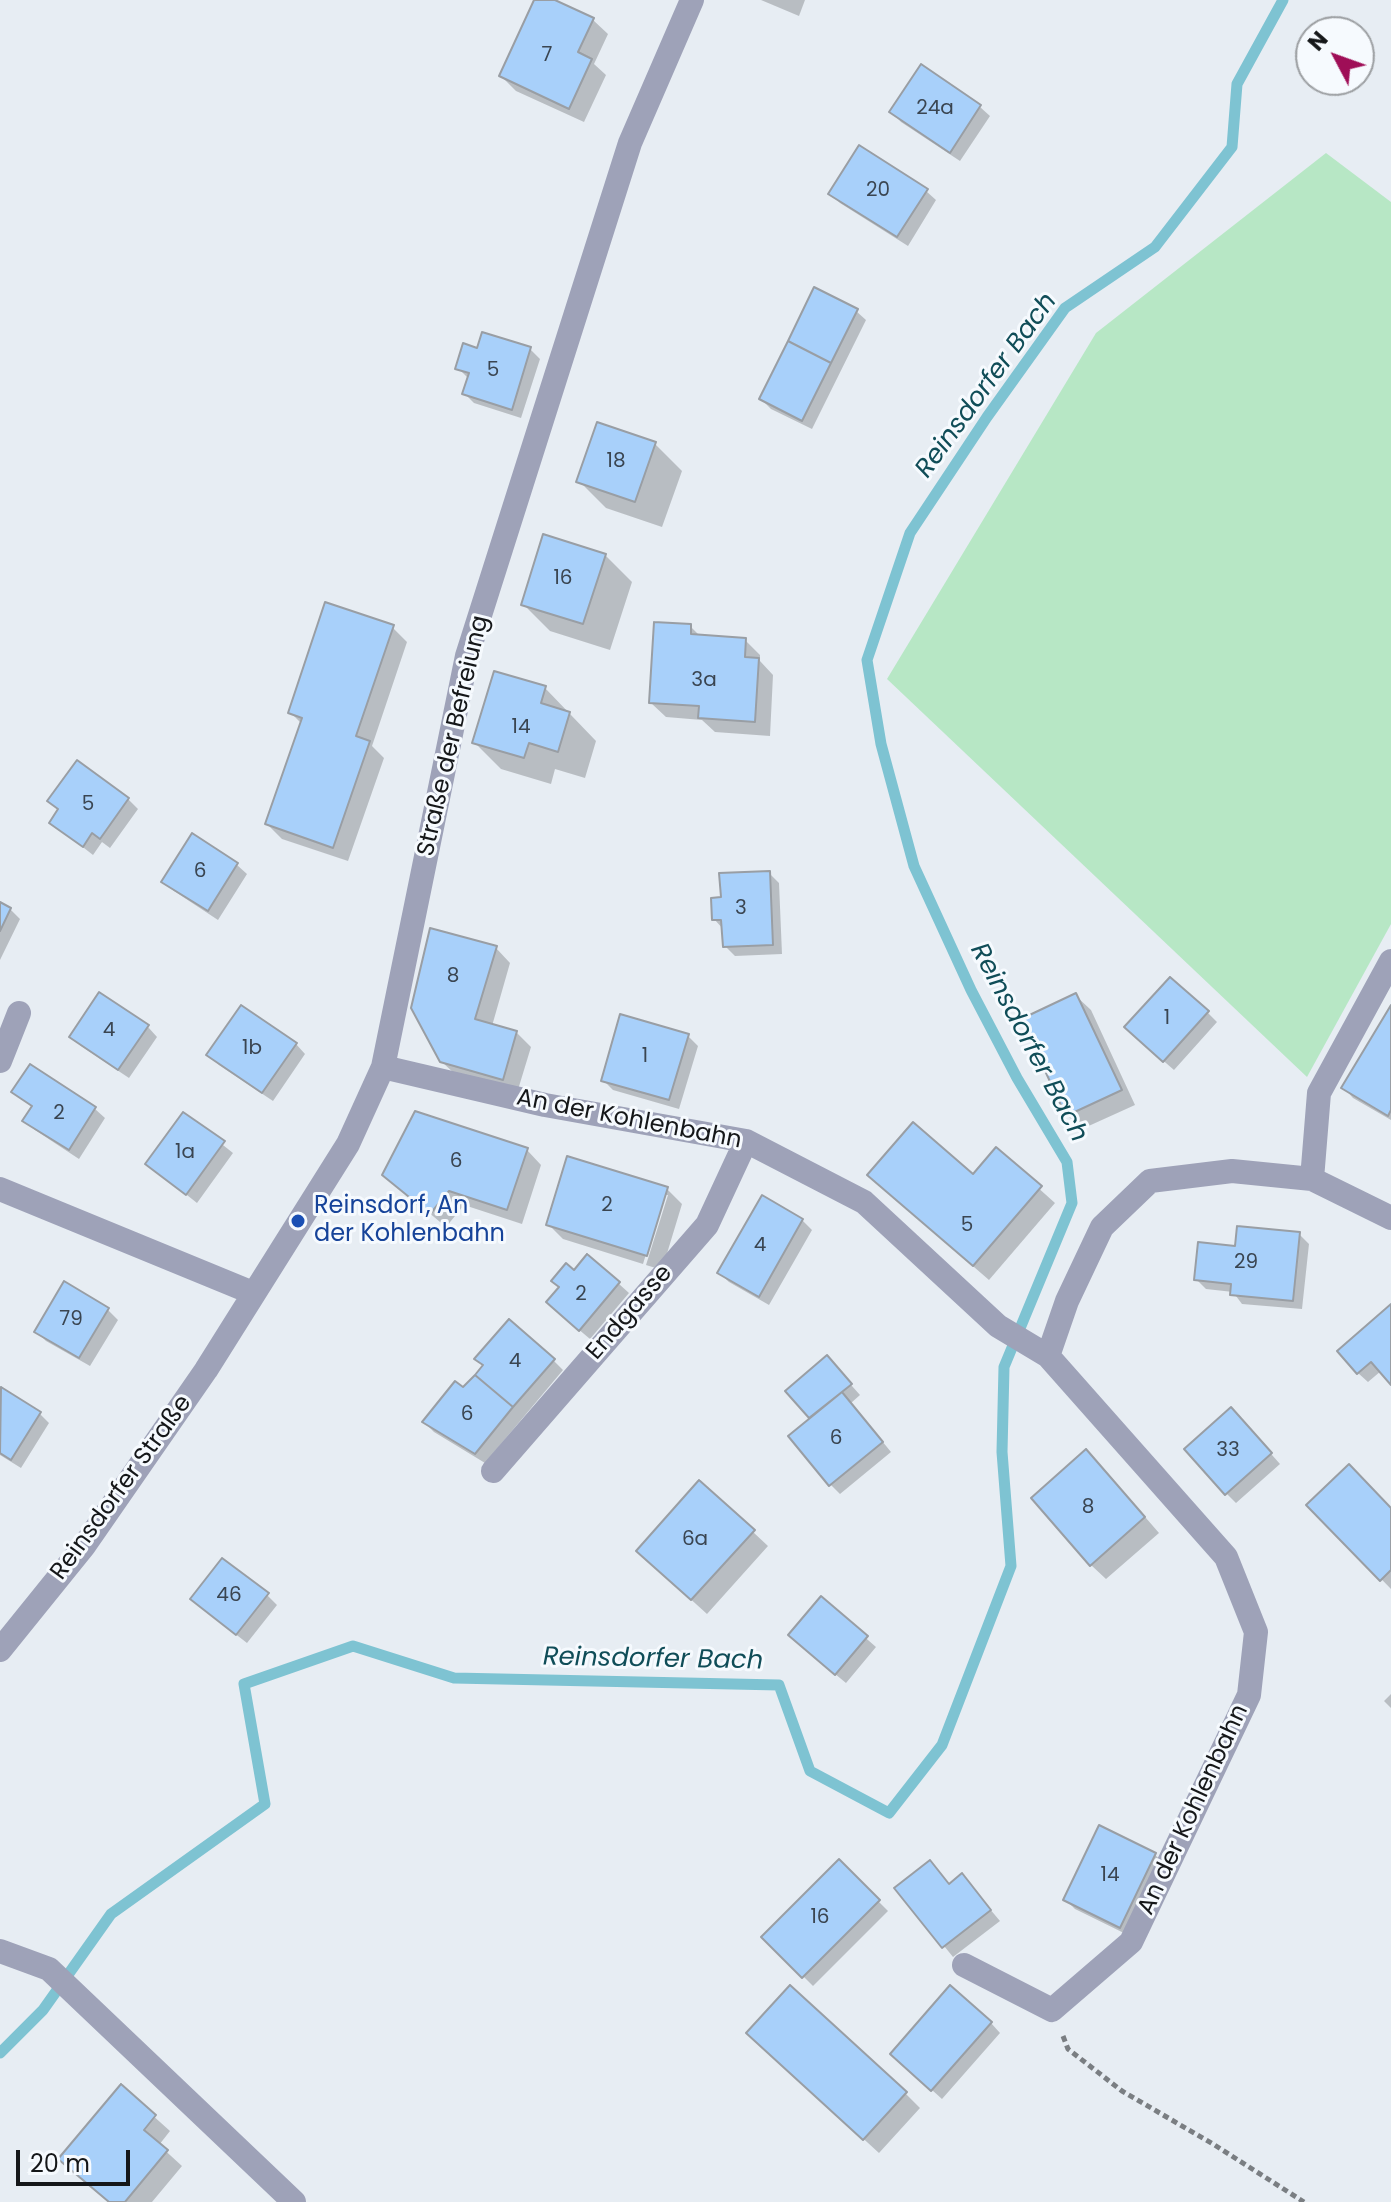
<!DOCTYPE html>
<meta charset="utf-8">
<style>
body{margin:0}
#map{position:relative;width:1391px;height:2202px;overflow:hidden;background:#e7edf3;font-family:Poppins,sans-serif}
canvas{display:block}
.north{position:absolute;left:1295px;top:16px;width:80px;height:80px;box-sizing:border-box;background:#f6fafe;border:2px solid #9c9fa2;border-radius:50%;rotate:311deg;font-size:22px;font-weight:700;line-height:32px;text-align:center;color:#151719}
.north::after{content:'';display:block;margin:auto;width:28px;height:36px;background:#9f0e57;clip-path:polygon(50% 0,100% 100%,50% 72%,0 100%)}
.scale{position:absolute;left:16px;top:2150px;width:114px;height:36px;box-sizing:border-box;border:4px solid #151719;border-top:0;padding-left:10px;font-size:24px;line-height:28px;white-space:nowrap;color:#151719;-webkit-text-stroke:6px #f6fafe;paint-order:stroke}
</style>
<div id="map">
<canvas width="1391" height="2202"></canvas>
<div class="north">N</div>
<div class="scale">20 m</div>
</div>
<script>
const ctx = document.querySelector('canvas').getContext('2d');
ctx.lineJoin = 'round';
function fillPath(path, color) { ctx.fillStyle = color; ctx.fill(path, 'evenodd'); }
const poly = rows => new Path2D(rows.map(r => 'M' + r).join(''));
function trace(path, color, width, dash) { ctx.strokeStyle = color; ctx.lineWidth = width; ctx.lineCap = dash ? 'butt' : 'round'; ctx.setLineDash(dash || []); ctx.stroke(path); }
function write(font, color, halo, rows, align = 'center') {
  ctx.font = font + ' Poppins,sans-serif'; ctx.lineWidth = 6; ctx.setLineDash([]); ctx.textBaseline = 'middle'; ctx.strokeStyle = halo; ctx.fillStyle = color; for (const [text, x, y, turn = 0] of rows) {
    ctx.save(); ctx.translate(x, y); ctx.rotate((+turn || 0) * Math.PI / 180); ctx.textAlign = isNaN(turn) ? turn : align; if (halo) ctx.strokeText(text, 0, 0); ctx.fillText(text, 0, 0); ctx.restore();
  }
}
const green = poly([
 [1326,153,1391,202,1391,924,1307,1077,887,679,1096,333]
]);
const shadow = poly([
 [537,0,551,0,593,20,608,34,594,64,606,75,584,122,516,91,501,76],
 [761,0,805,0,799,16],
 [921,67,980,107,990,116,960,161,901,122,892,112],
 [926,191,936,200,908,246,840,203,831,194],
 [856,311,866,320,812,429,771,409,761,399],
 [530,349,540,359,521,418,474,403,464,393,468,378,458,368,478,350],
 [655,444,682,471,662,527,606,508,579,481],
 [605,555,632,582,610,650,550,631,523,604],
 [690,626,701,637,745,640,760,655,760,661,773,675,770,736,715,732,702,720,666,717,651,703],
 [392,627,407,642,372,746,384,758,348,861,282,839,267,824,302,724,290,712],
 [545,688,596,741,585,778,555,769,551,784,501,769,474,742],
 [128,799,138,809,110,848,102,842,93,855,52,823,59,811,49,801],
 [237,865,247,874,218,920,174,891,164,882],
 [769,873,779,883,782,954,735,956,725,946,724,930,714,919,723,899],
 [0,905,10,909,20,919,0,960],
 [496,948,510,963,492,1026,516,1032,531,1047,517,1093,457,1076,441,1061],
 [1076,996,1091,1010,1135,1105,1082,1129,1067,1115],
 [1391,1009,1391,1120,1353,1098,1344,1088],
 [1207,1012,1217,1022,1174,1070,1136,1037],
 [148,1027,157,1037,129,1078,81,1046,71,1036],
 [688,1036,698,1046,679,1109,613,1090,603,1080],
 [296,1044,305,1054,273,1101,219,1065,209,1055],
 [14,1092,95,1109,105,1118,79,1159,35,1130,25,1121,33,1108],
 [184,1114,233,1153,197,1203,148,1164],
 [527,1150,541,1165,522,1224,464,1205,446,1227,384,1175],
 [996,1150,1055,1203,989,1280,884,1189,973,1176],
 [667,1189,682,1204,662,1270,646,1265,668,1195,664,1195,643,1264,563,1239,548,1224],
 [802,1220,812,1230,769,1305,729,1282,719,1273],
 [1299,1234,1309,1244,1302,1309,1242,1304,1233,1292,1206,1289,1196,1279,1237,1248],
 [588,1256,629,1293,590,1339,558,1312,574,1273],
 [64,1284,108,1310,118,1320,90,1366,46,1341,36,1331],
 [1391,1307,1391,1382,1381,1371,1368,1382,1358,1373],
 [477,1359,554,1361,563,1370,485,1463,434,1432,424,1422,464,1390,484,1366],
 [836,1368,860,1395,851,1403,891,1452,840,1494,830,1484,812,1419,788,1391],
 [2,1390,40,1414,49,1423,21,1468,0,1455],
 [1241,1420,1280,1464,1236,1503,1226,1493],
 [1101,1466,1159,1533,1106,1579,1091,1565],
 [1309,1505,1391,1510,1391,1589],
 [753,1532,768,1546,707,1614,653,1565],
 [267,1595,277,1605,247,1643,202,1608],
 [821,1599,876,1647,846,1683,800,1645],
 [1391,1694,1391,1708,1384,1701],
 [1155,1855,1165,1864,1130,1936,1075,1909,1065,1899],
 [839,1862,888,1911,813,1986,764,1937],
 [962,1876,1000,1921,953,1957,897,1888,950,1886],
 [991,2023,1000,2033,942,2099,902,2063],
 [764,2048,905,2093,920,2108,879,2153],
 [121,2087,170,2131,159,2145,182,2166,152,2202,109,2202]
]);
const stream = poly([
 [0,2053,43,2010,111,1914,265,1804,244,1684,353,1646,454,1678,779,1685,810,1771,889,1813,942,1745,1011,1566,1002,1452,1004,1367,1072,1203,1067,1162,1017,1078,971,990,914,866,881,744,867,660,910,533,987,417,1065,308,1155,247,1232,147,1237,84,1283,0]
]);
const building = poly([
 [534,0,555,0,594,18,578,52,592,59,569,109,499,76,534,0],
 [921,64,981,105,950,153,889,112,921,64],
 [859,145,928,189,897,237,828,194,859,145],
 [814,287,858,309,831,363,788,341,814,287],
 [482,332,531,347,512,410,462,394,469,373,455,369,463,343,477,348,482,332],
 [788,341,831,363,802,421,759,399,788,341],
 [597,422,656,442,635,502,576,482,597,422],
 [543,534,606,554,583,624,521,605,543,534],
 [325,602,394,625,356,736,370,741,333,848,265,824,302,718,288,713,325,602],
 [654,622,691,624,691,634,746,638,745,657,759,658,755,722,698,718,699,706,649,703,654,622],
 [494,671,546,686,541,703,570,712,558,752,529,743,524,758,472,743,494,671],
 [77,760,129,798,100,839,92,833,83,847,49,823,58,809,47,801,77,760],
 [192,833,238,863,208,911,161,882,192,833],
 [770,871,773,945,723,947,721,920,712,920,711,898,721,897,719,873,770,871],
 [0,902,11,908,0,931,0,902],
 [430,928,497,946,475,1019,517,1031,503,1080,440,1062,411,1008,430,928],
 [1170,977,1209,1011,1163,1062,1124,1027,1170,977],
 [99,992,149,1025,118,1070,69,1037,99,992],
 [1076,993,1122,1090,1066,1116,1021,1019,1076,993],
 [241,1005,297,1043,262,1093,206,1055,241,1005],
 [1391,1005,1391,1110,1388,1116,1341,1088,1391,1005],
 [620,1014,689,1034,669,1100,601,1081,620,1014],
 [30,1064,96,1107,69,1150,22,1121,32,1106,11,1092,30,1064],
 [415,1111,528,1148,507,1210,449,1191,430,1214,382,1175,415,1111],
 [183,1112,225,1141,186,1195,145,1164,183,1112],
 [913,1122,973,1174,996,1147,1042,1186,973,1266,867,1175,913,1122],
 [567,1156,668,1187,647,1256,546,1225,567,1156],
 [762,1195,803,1219,759,1297,717,1273,762,1195],
 [1237,1226,1300,1232,1293,1301,1230,1295,1231,1284,1194,1280,1198,1242,1235,1246,1237,1226],
 [587,1254,620,1282,579,1331,546,1302,559,1287,551,1281,566,1263,574,1270,587,1254],
 [64,1281,109,1308,79,1358,34,1332,64,1281],
 [1391,1304,1391,1385,1371,1362,1357,1374,1337,1351,1391,1304],
 [509,1319,555,1359,513,1407,475,1375,483,1365,474,1359,509,1319],
 [827,1355,852,1384,809,1418,785,1391,827,1355],
 [475,1375,513,1407,475,1454,422,1422,455,1381,463,1387,475,1375],
 [1,1387,41,1412,11,1460,0,1453,1,1387],
 [842,1392,883,1442,829,1486,788,1436,842,1392],
 [1231,1407,1272,1453,1225,1495,1184,1449,1231,1407],
 [1086,1449,1145,1517,1090,1566,1031,1498,1086,1449],
 [1349,1464,1391,1508,1391,1570,1380,1581,1306,1505,1349,1464],
 [699,1480,755,1530,691,1600,636,1551,699,1480],
 [222,1558,269,1593,236,1635,190,1599,222,1558],
 [821,1596,868,1636,835,1675,788,1635,821,1596],
 [1099,1825,1156,1853,1120,1928,1063,1900,1099,1825],
 [839,1859,880,1900,802,1978,761,1937,839,1859],
 [930,1860,949,1884,962,1873,991,1910,942,1948,894,1888,930,1860],
 [790,1985,907,2092,863,2140,746,2033,790,1985],
 [950,1985,992,2022,931,2091,890,2054,950,1985],
 [121,2084,156,2115,144,2130,168,2150,125,2202,109,2202,58,2159,121,2084]
]);
const path = poly([
 [1063,2036,1068,2049,1122,2091,1213,2144,1304,2202]
]);
const minor = poly([
 [0,1061,19,1013],
 [383,1067,545,1105,746,1141,864,1202,998,1326,1048,1356,1226,1557,1256,1632,1249,1695,1131,1942,1052,2010,964,1965],
 [1312,1179,1319,1093,1391,961],
 [0,1189,253,1293],
 [1048,1356,1067,1301,1102,1227,1150,1181,1232,1171,1312,1179,1391,1218],
 [493,1471,707,1225,746,1141],
 [0,1650,84,1546,206,1370,348,1144,383,1067,467,656,630,143,692,0],
 [0,1951,49,1969,294,2202]
]);
const markers = [
 [298,1221,8,"#1a4fb4"]
];
const numberNames = [
 ["7",547,56],
 ["24a",935,109],
 ["20",878,191],
 ["5",493,371],
 ["18",616,462],
 ["16",563,579],
 ["3a",704,681],
 ["14",521,728],
 ["5",88,805],
 ["6",200,872],
 ["3",741,909],
 ["8",453,977],
 ["1",1167,1019],
 ["4",109,1031],
 ["1b",252,1049],
 ["1",645,1057],
 ["2",59,1114],
 ["1a",185,1153],
 ["6",456,1162],
 ["2",607,1206],
 ["5",967,1226],
 ["4",760,1246],
 ["29",1246,1263],
 ["2",581,1295],
 ["79",71,1320],
 ["4",515,1362],
 ["6",467,1415],
 ["6",836,1439],
 ["33",1228,1451],
 ["8",1088,1508],
 ["6a",695,1540],
 ["46",229,1596],
 ["14",1110,1876],
 ["16",820,1918]
];
const streetNames = [
 ["Straße der Befreiung",454,736,-77],
 ["An der Kohlenbahn",629,1120,11],
 ["Endgasse",630,1313,-49],
 ["Reinsdorfer Straße",122,1488,-54],
 ["An der Kohlenbahn",1194,1810,-65]
];
const transitNames = [
 ["Reinsdorf, An",314,1207],
 ["der Kohlenbahn",314,1235]
];
const waterNames = [
 ["Reinsdorfer Bach",987,386,-54],
 ["Reinsdorfer Bach",1028,1043,62],
 ["Reinsdorfer Bach",653,1660,1]
];
fillPath(green, '#b7e7c5');
fillPath(shadow, '#0003');
trace(stream, '#7ec3d2', 11);
fillPath(building, '#a8d0fa');
trace(building, '#999ea4', 2);
trace(path, '#7a7e82', 5, [6, 4]);
trace(minor, '#9ea2b8', 24);
for (const [x, y, r, color] of markers) { const dot = new Path2D(); dot.arc(x, y, r, 0, 2 * Math.PI); ctx.fillStyle = color; ctx.fill(dot); trace(dot, '#f6fafe', 3); }
write('20px', '#3a4551', null, numberNames);
write('24px', '#151719', '#f6fafe', streetNames);
write('24px', '#164399', '#f6fafe', transitNames, 'left');
write('italic 26px', '#104d58', '#f6fafe', waterNames);
</script>
